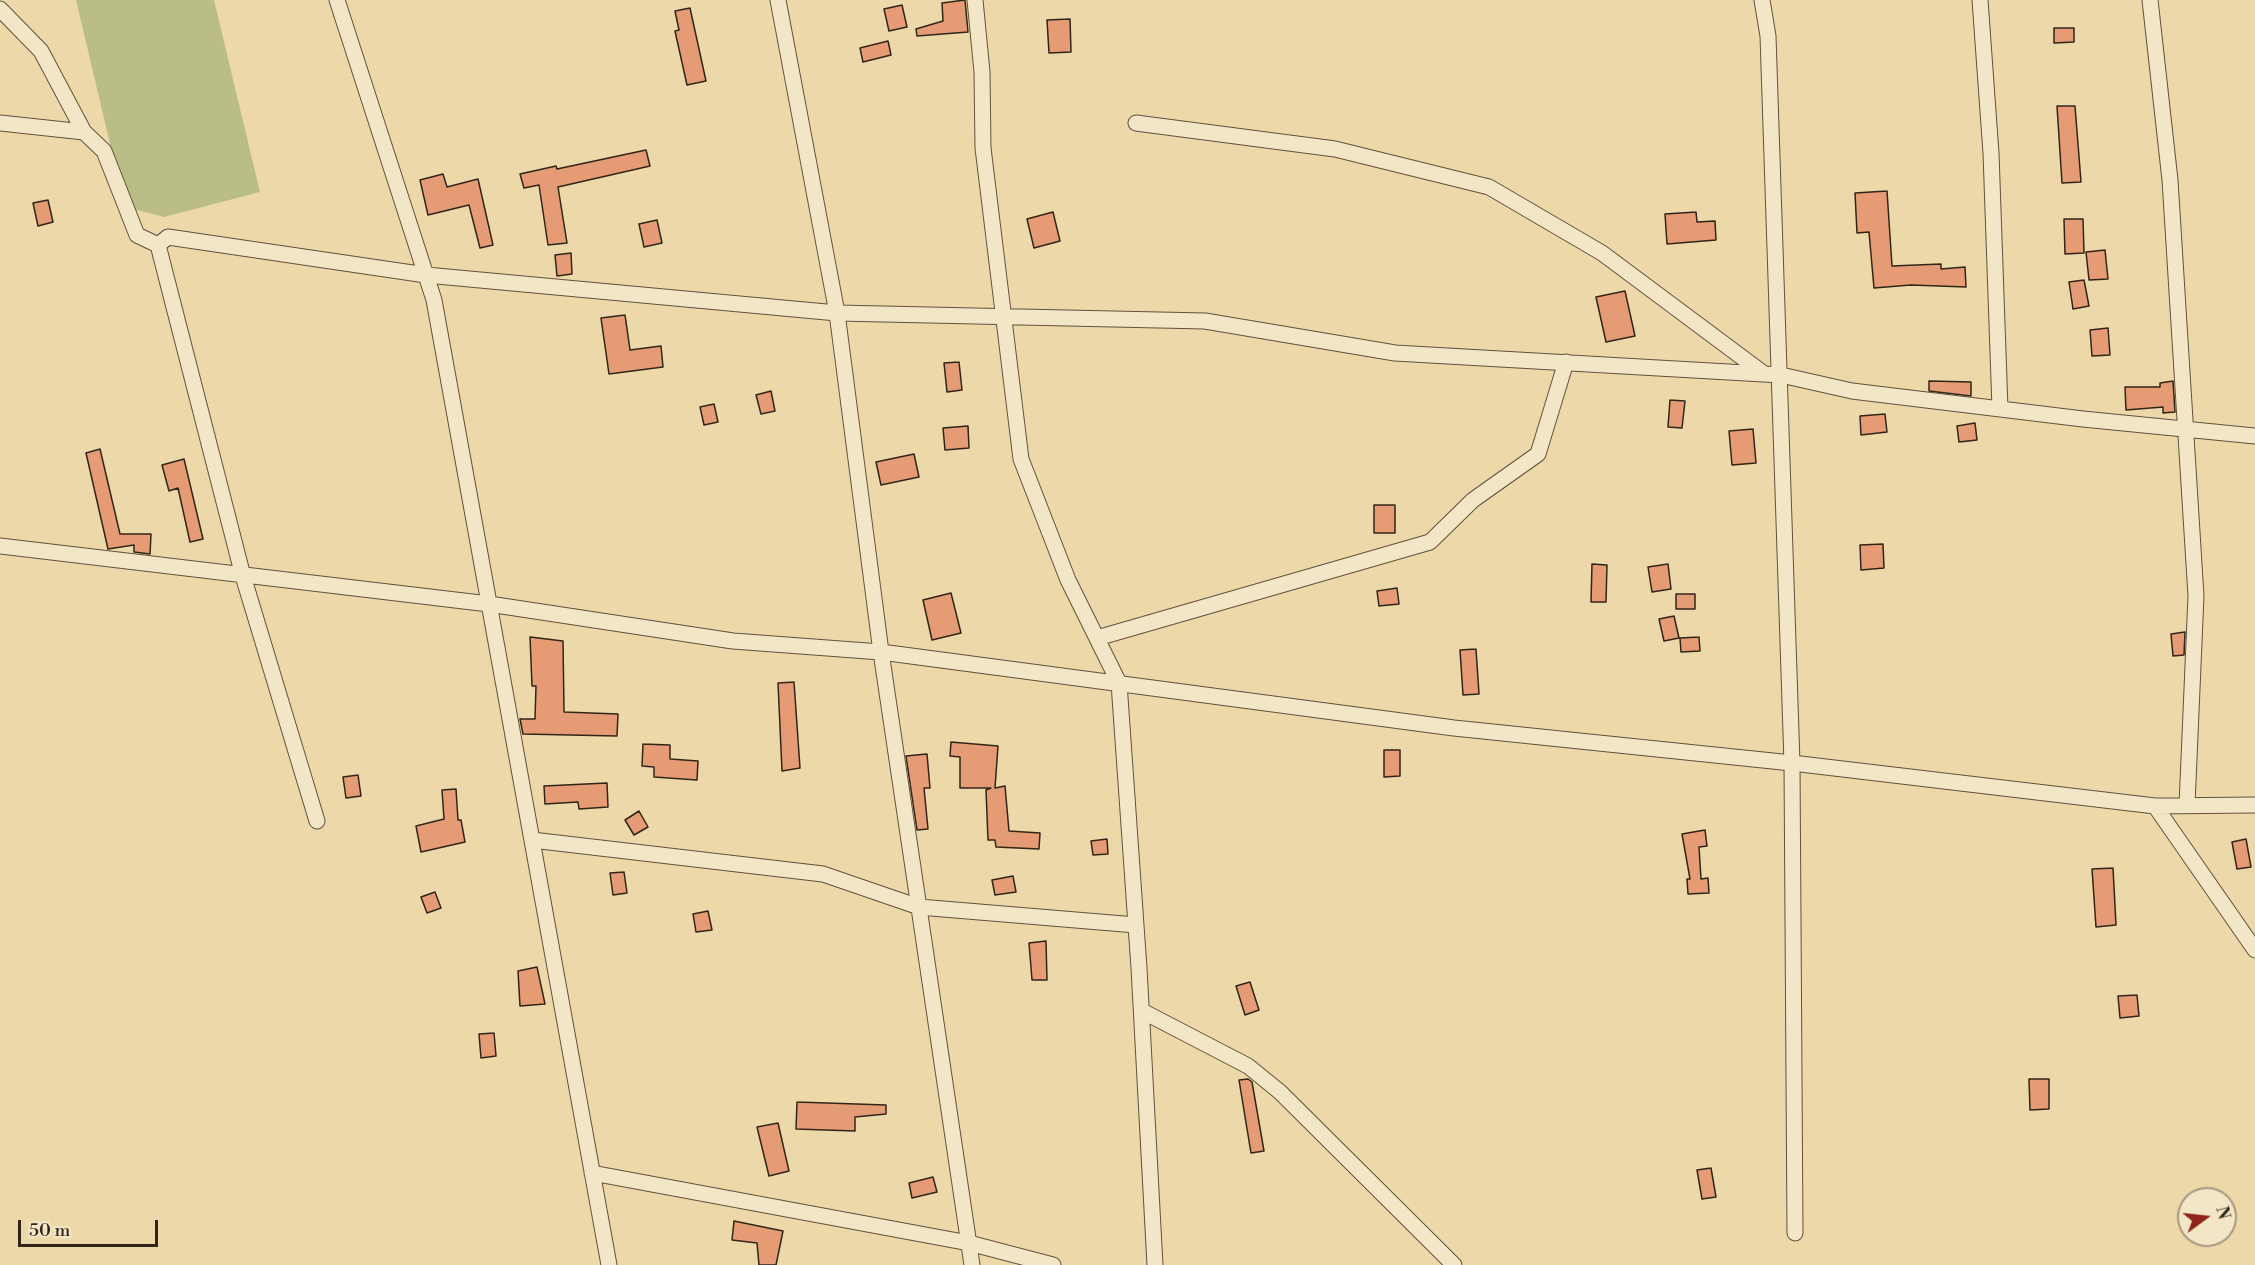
<!DOCTYPE html>
<style>
body{margin:0}
#map{position:relative;width:2255px;height:1265px;overflow:hidden;background:#ecd8a8;font-family:"Libre Bodoni",serif}
canvas{display:block}
.north{position:absolute;left:2177px;top:1187px;width:60px;height:60px;box-sizing:border-box;background:#f3e6c6;border:2px solid #a59981;border-radius:50%;rotate:75deg;font-size:16px;font-weight:700;line-height:24px;text-align:center;color:#31251a}
.north::after{content:'';display:block;margin:auto;width:21px;height:27px;background:#8f2418;clip-path:polygon(50% 0,100% 100%,50% 72%,0 100%)}
.scale{position:absolute;left:18px;top:1220px;width:140px;height:27px;box-sizing:border-box;border:3px solid #31251a;border-top:0;padding-left:8px;font-size:18px;line-height:21px;white-space:nowrap;color:#31251a;-webkit-text-stroke:4px #f3e6c6;paint-order:stroke}
</style>
<div id="map">
<canvas width="2255" height="1265"></canvas>
<div class="north">N</div>
<div class="scale">50 m</div>
</div>
<script>
const ctx = document.querySelector('canvas').getContext('2d');
ctx.lineJoin = 'round';
function fillPath(path, color) { ctx.fillStyle = color; ctx.fill(path, 'evenodd'); }
const poly = rows => new Path2D(rows.map(r => 'M' + r).join(''));
function trace(path, color, width, dash) { ctx.strokeStyle = color; ctx.lineWidth = width; ctx.lineCap = dash ? 'butt' : 'round'; ctx.setLineDash(dash || []); ctx.stroke(path); }
const green = poly([
 [76,0,214,0,260,192,164,217,125,207]
]);
const building = poly([
 [965,0,968,32,917,36,916,29,943,21,942,3,965,0],
 [902,5,907,27,889,31,884,9,902,5],
 [690,8,706,81,687,85,675,31,679,30,675,11,690,8],
 [1070,19,1071,52,1049,53,1047,20,1070,19],
 [2054,28,2074,28,2074,42,2054,43,2054,28],
 [888,41,891,55,863,62,860,48,888,41],
 [2057,106,2075,106,2081,182,2062,183,2057,106],
 [646,150,650,166,558,187,567,243,548,245,539,185,524,188,520,174,556,166,557,169,646,150],
 [443,174,447,187,478,179,493,245,480,248,469,205,428,215,420,180,443,174],
 [1887,191,1892,266,1941,264,1941,269,1965,267,1966,287,1911,285,1874,288,1869,232,1857,233,1855,193,1887,191],
 [48,200,53,222,38,226,33,203,48,200],
 [1053,212,1060,241,1034,248,1027,219,1053,212],
 [1696,212,1697,222,1715,221,1716,240,1667,244,1665,214,1696,212],
 [2064,219,2083,219,2084,253,2065,254,2064,219],
 [657,220,662,243,644,247,639,224,657,220],
 [2105,250,2108,279,2089,280,2086,252,2105,250],
 [571,253,572,274,557,276,555,255,571,253],
 [2084,280,2089,306,2073,309,2069,282,2084,280],
 [1625,291,1635,336,1606,342,1596,297,1625,291],
 [625,315,630,350,661,346,663,367,609,374,601,318,625,315],
 [2108,328,2110,355,2092,356,2090,330,2108,328],
 [959,362,962,390,947,392,944,363,959,362],
 [1929,381,1971,382,1971,396,1929,391,1929,381],
 [2173,381,2175,412,2163,413,2163,407,2126,410,2125,387,2160,387,2160,383,2173,381],
 [771,391,775,411,761,414,756,395,771,391],
 [1670,400,1685,401,1682,428,1668,427,1670,400],
 [714,404,718,422,704,425,700,407,714,404],
 [1885,414,1887,432,1861,435,1860,416,1885,414],
 [1975,423,1977,440,1959,442,1957,426,1975,423],
 [968,426,969,448,945,450,943,428,968,426],
 [1753,429,1756,463,1732,465,1729,431,1753,429],
 [100,449,120,534,151,534,150,554,134,552,134,545,108,549,86,453,100,449],
 [914,454,919,477,881,485,876,462,914,454],
 [184,459,203,539,190,542,178,488,169,491,162,465,184,459],
 [1374,505,1395,505,1395,533,1374,533,1374,505],
 [1883,544,1884,568,1861,570,1860,545,1883,544],
 [1592,564,1607,565,1606,602,1591,602,1592,564],
 [1668,564,1671,589,1652,592,1648,567,1668,564],
 [1397,588,1399,604,1379,606,1377,591,1397,588],
 [951,593,961,633,932,640,923,600,951,593],
 [1676,594,1695,594,1695,609,1676,609,1676,594],
 [1674,616,1679,638,1664,641,1659,619,1674,616],
 [2185,632,2184,655,2173,656,2171,634,2185,632],
 [530,637,563,641,564,712,618,714,617,736,523,734,520,719,535,719,536,686,532,686,530,637],
 [1699,637,1700,651,1681,652,1680,638,1699,637],
 [1476,649,1479,694,1463,695,1460,650,1476,649],
 [794,682,800,768,782,771,778,683,794,682],
 [951,742,998,746,995,788,1005,786,1009,831,1040,833,1039,849,996,847,995,840,988,840,986,790,991,788,960,788,960,757,950,756,951,742],
 [643,744,670,745,670,759,698,761,697,780,654,777,654,767,642,766,643,744],
 [1384,750,1400,750,1400,776,1384,777,1384,750],
 [927,754,930,788,924,788,928,829,917,830,906,756,927,754],
 [358,775,361,796,346,798,343,777,358,775],
 [607,783,608,807,579,809,578,802,545,804,544,786,607,783],
 [456,789,458,820,461,820,465,842,421,852,416,826,444,819,442,790,456,789],
 [639,811,648,827,634,835,625,820,639,811],
 [1705,830,1707,846,1699,847,1701,879,1708,878,1709,893,1688,894,1687,879,1690,879,1682,834,1705,830],
 [1107,839,1108,854,1093,855,1091,841,1107,839],
 [2246,839,2251,867,2237,869,2232,842,2246,839],
 [2113,868,2116,925,2096,927,2092,869,2113,868],
 [624,872,627,893,613,895,610,873,624,872],
 [1013,876,1016,892,995,895,992,880,1013,876],
 [435,892,441,908,427,913,421,897,435,892],
 [708,911,712,930,696,932,693,914,708,911],
 [1046,941,1047,980,1032,980,1029,943,1046,941],
 [537,967,545,1004,520,1006,518,971,537,967],
 [1250,982,1259,1010,1245,1015,1236,986,1250,982],
 [2137,995,2139,1016,2120,1018,2118,996,2137,995],
 [494,1033,496,1056,481,1058,479,1034,494,1033],
 [1248,1079,1252,1082,1264,1151,1251,1153,1239,1080,1248,1079],
 [2029,1079,2049,1079,2049,1109,2030,1110,2029,1079],
 [797,1102,886,1105,886,1114,855,1117,855,1131,796,1129,797,1102],
 [778,1123,789,1171,769,1176,757,1127,778,1123],
 [1711,1168,1716,1197,1702,1199,1697,1170,1711,1168],
 [933,1177,937,1192,912,1198,909,1183,933,1177],
 [734,1221,783,1231,776,1265,759,1265,757,1243,732,1240,734,1221]
]);
const minor = poly([
 [337,0,434,300,609,1265],
 [778,0,837,313,881,652,972,1265],
 [975,0,982,72,983,148,1021,459,1068,580,1119,683,1139,968,1155,1265],
 [1762,0,1768,36,1792,763,1795,1233],
 [1980,0,1991,153,2000,409],
 [2150,0,2170,180,2196,596,2187,805],
 [0,9,41,51,84,132,104,151,137,235,158,245],
 [0,123,84,132],
 [1136,123,1335,149,1489,187,1602,253,1763,373],
 [0,546,489,604,733,641,881,652,1454,728,1792,763,2155,806,2255,805],
 [1097,638,1430,542,1473,500,1538,454,1566,362],
 [2155,806,2255,950],
 [317,821,243,576,158,245,168,237,426,275,837,313,1205,321,1395,353,1781,375,1852,391,2083,419,2255,436],
 [532,840,823,874,919,907,1136,925],
 [1142,1011,1248,1066,1280,1092,1454,1265],
 [592,1173,969,1243,1053,1265]
]);
fillPath(green, '#babe86');
fillPath(building, '#e59c75');
trace(building, '#31251a', 1.5);
trace(minor, '#60523e', 17);
trace(minor, '#f3e6c6', 15);
</script>
